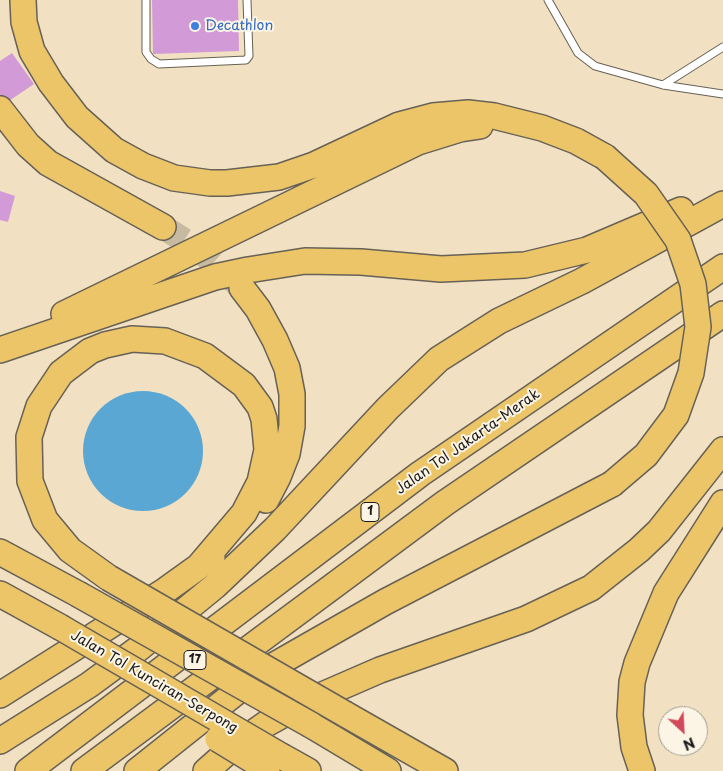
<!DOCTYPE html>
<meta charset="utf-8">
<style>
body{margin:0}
#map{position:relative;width:723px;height:771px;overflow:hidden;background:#f1e1c2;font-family:"Playpen Sans",sans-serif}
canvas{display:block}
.north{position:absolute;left:658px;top:706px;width:50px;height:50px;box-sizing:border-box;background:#fcf5e5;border:1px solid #a29e95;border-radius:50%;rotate:155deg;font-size:14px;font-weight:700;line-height:20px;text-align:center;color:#1c1c1c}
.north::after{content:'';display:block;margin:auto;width:18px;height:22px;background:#d1495b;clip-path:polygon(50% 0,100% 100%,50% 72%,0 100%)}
</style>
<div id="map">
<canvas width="723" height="771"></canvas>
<div class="north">N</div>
</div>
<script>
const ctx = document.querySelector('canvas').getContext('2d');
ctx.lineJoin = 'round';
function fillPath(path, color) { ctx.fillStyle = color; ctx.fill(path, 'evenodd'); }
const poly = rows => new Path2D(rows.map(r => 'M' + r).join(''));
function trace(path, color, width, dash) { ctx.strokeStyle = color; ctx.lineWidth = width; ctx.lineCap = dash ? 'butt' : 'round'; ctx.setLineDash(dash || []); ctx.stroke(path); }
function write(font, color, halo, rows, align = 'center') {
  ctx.font = font + ' "Playpen Sans",sans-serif'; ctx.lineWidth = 4; ctx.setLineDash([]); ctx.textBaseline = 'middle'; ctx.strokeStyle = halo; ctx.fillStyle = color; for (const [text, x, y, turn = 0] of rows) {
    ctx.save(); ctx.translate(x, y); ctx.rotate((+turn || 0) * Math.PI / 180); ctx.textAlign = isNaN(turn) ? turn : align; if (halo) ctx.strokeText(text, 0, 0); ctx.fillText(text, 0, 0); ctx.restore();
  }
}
const water = poly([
 '83 451a60 60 0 1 1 120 0a60 60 0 1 1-120 0Z'
]);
const building = poly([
 [152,0,238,0,239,51,153,54],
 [12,53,34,84,0,107,0,61],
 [0,191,15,196,8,222,0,220]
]);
const motorwayTunnel = poly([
 [163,227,198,249,240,286]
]);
const service = poly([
 [146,0,146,52,151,59,159,64,246,60,249,56,247,0],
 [548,0,578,53,595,66,663,85,723,94],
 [663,85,723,47]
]);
const motorway = poly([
 [23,0,24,22,32,51,51,83,77,117,114,150,143,166,174,178,210,183,227,183,279,177,314,165,399,125,433,116,468,113,494,116,542,128,576,141,605,157],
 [0,109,28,145,48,163,163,227],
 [242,288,258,309,275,340,287,368,292,394,292,426,287,454,278,477,266,500],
 [64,314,418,142,460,129,480,126],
 [0,350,215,277,248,270,305,261,361,262,441,269,525,265,587,250,681,210],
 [0,552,78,594],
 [109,578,70,550,45,520,30,481,29,437,39,406,61,373,90,351,105,345,132,339,165,341,205,356,244,385,260,407,264,419,267,450,260,482,244,513,199,566],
 [0,594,60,627],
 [0,695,166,590,212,557],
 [345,714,445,771],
 [311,725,388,771],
 [0,741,89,685,138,649,215,586,275,529,388,408,439,359,499,321,582,281,723,204],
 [283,757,308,771],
 [28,771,420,474,723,267],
 [84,771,445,503,723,314],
 [137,771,259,674,385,602,612,484],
 [206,771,232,748,266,724,304,703,380,670,526,619,591,588,639,550,659,531,723,450],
 [642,771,634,747,630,715,632,682,637,663,666,593,723,503]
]);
const motorwayBridge = poly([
 [605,157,646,194,678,240,693,284,698,327,691,373,676,415,646,455,612,484],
 [109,578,345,714],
 [78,594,311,725],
 [60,627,283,757],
 [218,739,267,769]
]);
const markers = [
 [195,26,5,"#3f7fe0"]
];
const shields = [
 [370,512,18],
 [195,660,22]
];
const shieldNames = [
 ["1",370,512],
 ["17",195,660]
];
const shopNames = [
 ["Decathlon",205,26]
];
const streetNames = [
 ["Jalan Tol Jakarta–Merak",468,442,-35],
 ["Jalan Tol Kunciran–Serpong",154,682,30]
];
fillPath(water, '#5ba7d4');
fillPath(building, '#d29bd8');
trace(motorwayTunnel, '#c6baa1', 25, [25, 12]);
trace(service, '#676156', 9);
trace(motorway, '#676156', 28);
trace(service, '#fff', 7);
trace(motorway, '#ecc569', 25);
trace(motorwayBridge, '#676156', 28, []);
trace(motorwayBridge, '#ecc569', 25);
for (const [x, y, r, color] of markers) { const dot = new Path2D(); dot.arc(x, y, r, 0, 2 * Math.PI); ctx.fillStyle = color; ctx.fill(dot); trace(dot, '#fcf5e5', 2); }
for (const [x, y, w] of shields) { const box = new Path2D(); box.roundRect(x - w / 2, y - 9.5, w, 19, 4); ctx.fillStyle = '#fcf5e5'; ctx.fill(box); trace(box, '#1c1c1c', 1); }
write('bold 12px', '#1c1c1c', null, shieldNames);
write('14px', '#366cbe', '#fcf5e5', shopNames, 'left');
write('14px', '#1c1c1c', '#fcf5e5', streetNames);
</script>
